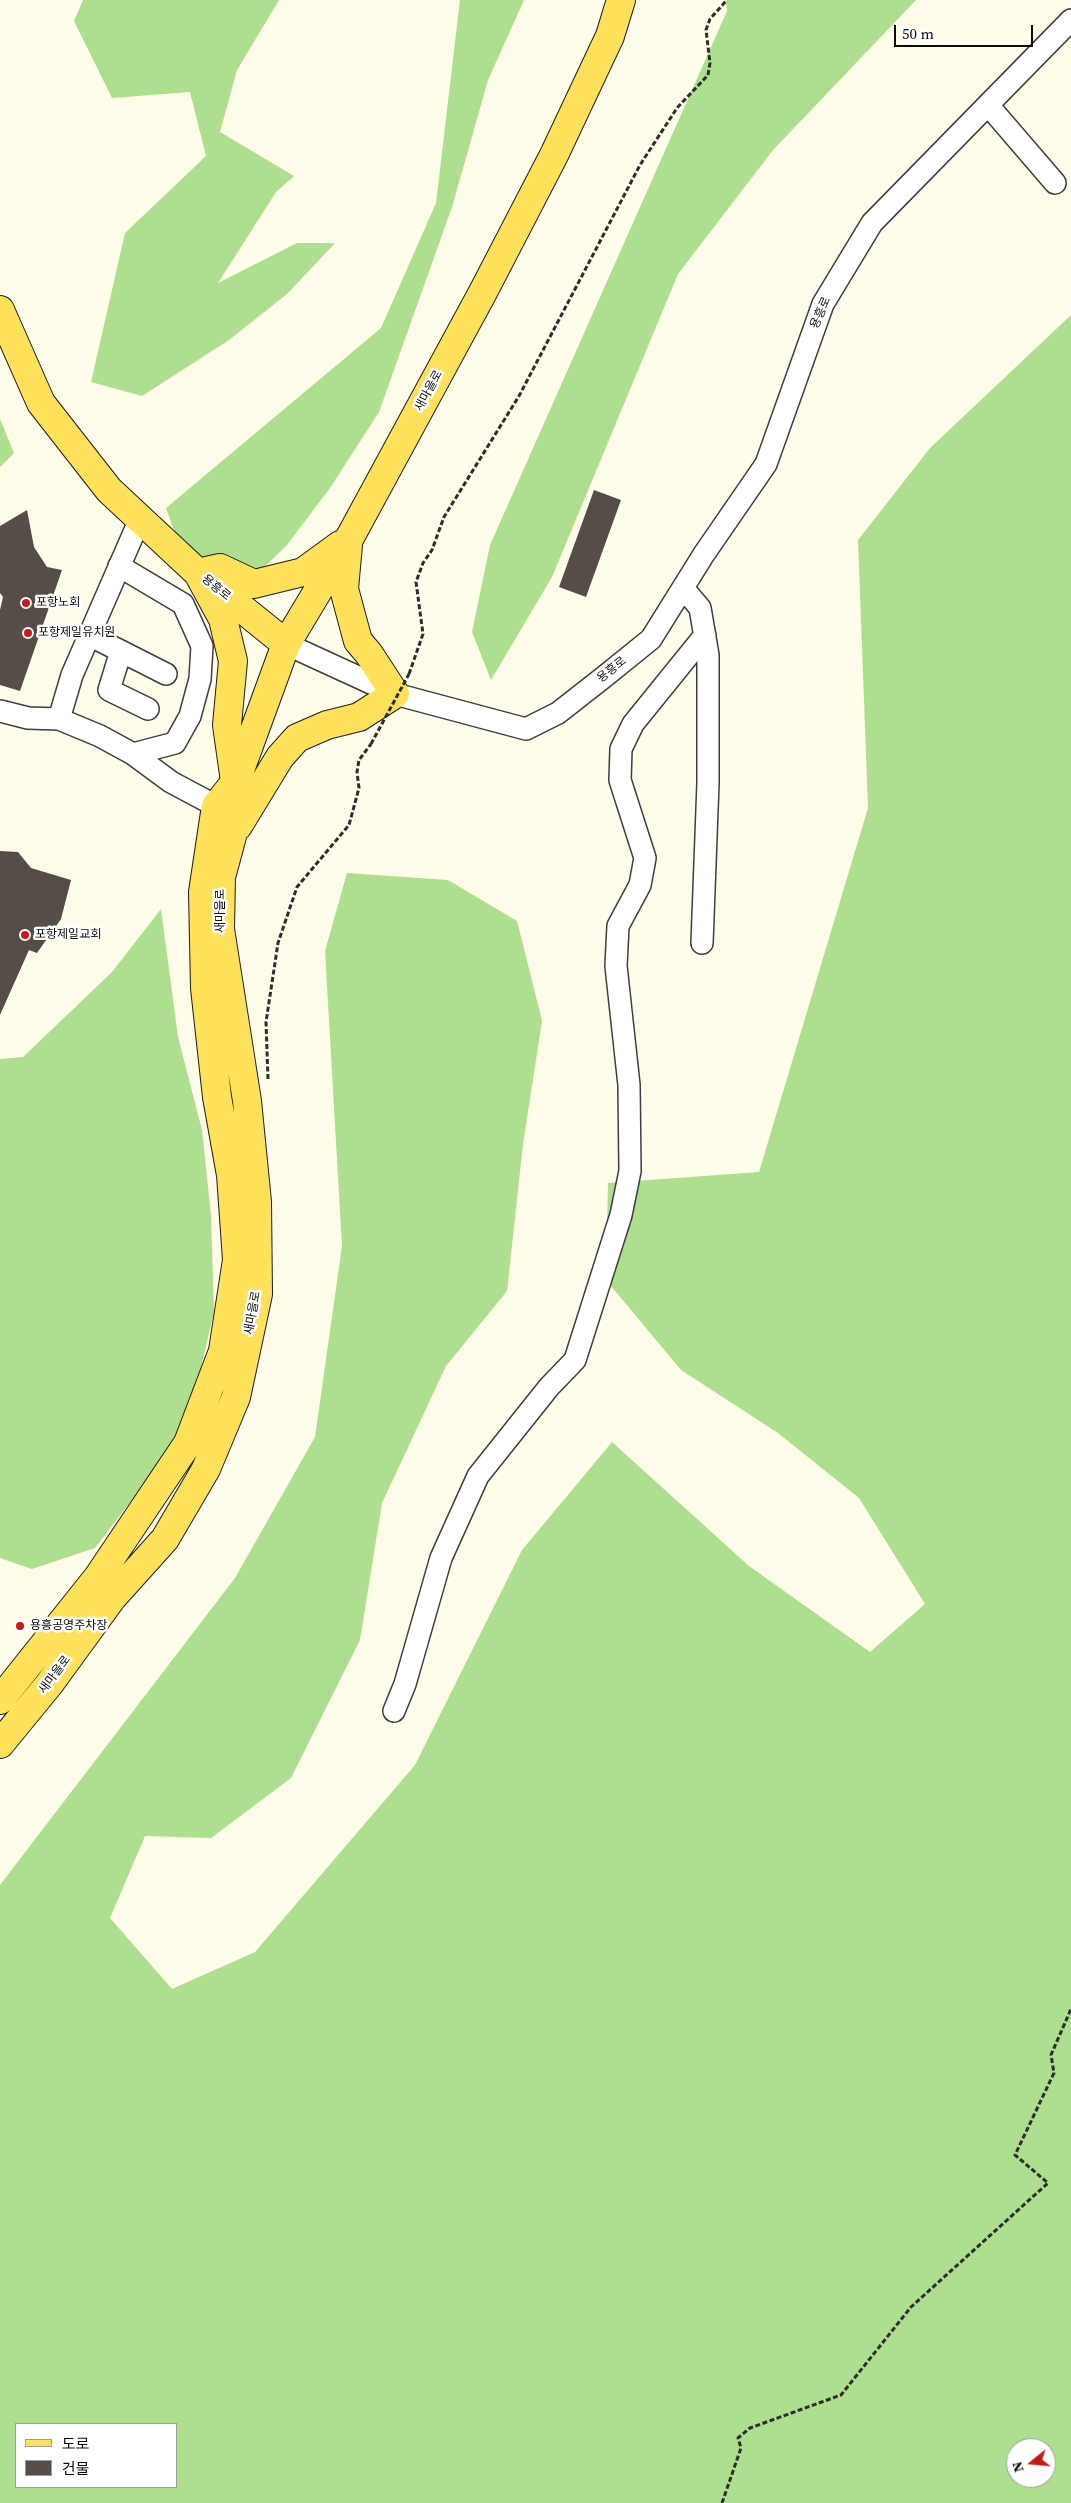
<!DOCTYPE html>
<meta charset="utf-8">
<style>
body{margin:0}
#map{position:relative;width:1071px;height:2503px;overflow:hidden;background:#fffcea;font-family:"Source Serif 4","Noto Sans KR",serif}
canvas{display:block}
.legend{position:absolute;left:15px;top:2423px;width:162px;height:65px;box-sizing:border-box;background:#fff;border:1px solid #9d9d9d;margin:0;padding:6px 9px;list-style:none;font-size:15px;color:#0b0b0b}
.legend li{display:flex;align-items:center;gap:10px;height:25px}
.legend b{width:25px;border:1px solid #9d9d9d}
.north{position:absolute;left:1006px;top:2438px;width:50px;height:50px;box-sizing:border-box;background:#fff;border:1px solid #9d9d9d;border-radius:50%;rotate:253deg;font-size:14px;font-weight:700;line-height:20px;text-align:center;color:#0b0b0b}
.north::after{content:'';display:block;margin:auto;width:18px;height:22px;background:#c71a18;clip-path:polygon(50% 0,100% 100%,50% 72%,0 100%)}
.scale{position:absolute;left:894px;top:25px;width:139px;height:22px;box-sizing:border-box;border:2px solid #0b0b0b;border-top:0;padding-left:6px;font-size:15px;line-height:18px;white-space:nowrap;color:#0b0b0b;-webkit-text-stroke:4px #fff;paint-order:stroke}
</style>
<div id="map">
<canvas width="1071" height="2503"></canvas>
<ul class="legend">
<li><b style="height:6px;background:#ffe15a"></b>도로</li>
<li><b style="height:14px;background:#554d47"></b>건물</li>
</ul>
<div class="north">N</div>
<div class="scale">50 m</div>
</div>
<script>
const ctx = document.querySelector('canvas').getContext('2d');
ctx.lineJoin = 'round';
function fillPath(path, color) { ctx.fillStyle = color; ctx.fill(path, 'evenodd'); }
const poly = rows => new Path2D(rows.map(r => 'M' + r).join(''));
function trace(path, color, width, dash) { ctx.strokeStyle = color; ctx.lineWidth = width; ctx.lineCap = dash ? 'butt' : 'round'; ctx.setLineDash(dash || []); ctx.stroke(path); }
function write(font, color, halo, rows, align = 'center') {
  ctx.font = font + ' "Source Serif 4","Noto Sans KR",serif'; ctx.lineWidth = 5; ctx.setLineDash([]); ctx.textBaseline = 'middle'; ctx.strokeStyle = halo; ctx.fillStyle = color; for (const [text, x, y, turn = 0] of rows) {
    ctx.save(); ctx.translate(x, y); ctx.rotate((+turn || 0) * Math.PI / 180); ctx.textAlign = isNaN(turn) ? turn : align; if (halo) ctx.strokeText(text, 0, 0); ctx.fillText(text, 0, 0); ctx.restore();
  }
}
const forest = poly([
 [83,0,279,0,237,70,220,132,294,176,276,192,218,283,297,243,335,243,287,294,229,340,142,396,91,382,125,233,206,156,190,92,112,98,74,21],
 [460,0,524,0,488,80,452,207,379,412,330,488,287,545,233,597,186,564,166,508,381,328,436,203],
 [726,0,916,0,773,150,678,274,552,577,491,680,472,632,490,545,727,11],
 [1071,315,1071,2503,0,2503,0,1885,235,1578,315,1437,342,1246,325,951,347,873,448,880,517,921,542,1021,523,1144,507,1291,446,1366,382,1503,360,1640,291,1778,211,1838,145,1836,110,1918,172,1989,255,1952,415,1765,522,1550,612,1442,749,1566,870,1652,925,1604,859,1498,778,1433,681,1370,606,1280,608,1183,759,1172,868,808,858,540,930,448],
 [16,2424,176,2424,176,2487,16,2487],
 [1016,2448,1046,2448,1046,2478,1016,2478],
 [0,419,14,453,0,467],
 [161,909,178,1037,202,1130,211,1216,214,1312,190,1414,174,1445,95,1548,32,1569,0,1558,0,1059,23,1057,112,972]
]);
const building = poly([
 [594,490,621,500,586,597,559,587],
 [27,510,34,547,47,567,62,570,20,691,0,685,0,610,3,597,0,593,0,526],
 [0,851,18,852,31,868,71,880,61,919,37,953,29,950,0,1015]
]);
const path = poly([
 [409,674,423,634,416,582,423,563,432,550,444,517,519,396,640,165,677,108,708,75,710,63,706,30,710,19,727,0],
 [268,1079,266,1022,278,943,297,887,349,825,359,788,357,772,359,760,371,744],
 [722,2503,741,2448,738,2438,750,2428,841,2395,911,2307,1048,2183,1015,2155,1054,2073,1051,2055,1071,2009]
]);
const minor = poly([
 [988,105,1055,183],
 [119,566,183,604,202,646,200,679,190,716,175,743,133,754,100,736,59,719,72,675,140,519],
 [683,588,700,608,708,655,708,783,702,943],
 [89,635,166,674],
 [286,644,395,694,526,729,558,713,604,677,651,639,704,554,766,464,823,304,872,223,1071,20],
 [121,651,109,690,148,709],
 [0,711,28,718,59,719],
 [133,754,171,782,216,806],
 [394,1711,405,1684,441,1558,478,1476,549,1387,575,1360,621,1215,630,1171,629,1085,616,966,618,926,640,885,645,858,620,780,621,749,633,724,705,635]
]);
const major = poly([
 [0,310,41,403,109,490,198,573,286,644],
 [198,573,220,568,254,584,303,572,340,545],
 [238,826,280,757,297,738,327,725,359,717,395,694,369,654,358,641,344,589,348,545],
 [0,1700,98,1577,188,1443,223,1351,237,1260,231,1175,217,1097,205,988,203,892,216,806,236,781,286,644,349,539,483,292,554,155,610,36,621,0],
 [0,1744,50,1683,112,1598,165,1539,206,1469,236,1397,258,1294,257,1202,247,1101,220,929,221,877,239,810,227,725,233,661,223,619,198,573]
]);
const pathBridge = poly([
 [371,744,409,674]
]);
const markers = [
 [26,603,5,"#c71a18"],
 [28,633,5,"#c71a18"],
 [25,935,5,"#c71a18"],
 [20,1626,5,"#c71a18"]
];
const streetNames = [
 ["용흥로",821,313,-67],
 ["새마을로",429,391,-62],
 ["용흥로",216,588,39],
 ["용흥로",612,670,-39],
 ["새마을로",221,911,-90],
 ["새마을로",253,1313,-80],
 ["새마을로",55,1675,-53]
];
const poiNames = [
 ["포항노회",36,603],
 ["포항제일유치원",38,633],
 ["포항제일교회",35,935],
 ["용흥공영주차장",30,1626]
];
fillPath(forest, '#addf8e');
fillPath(building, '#554d47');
trace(minor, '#3e3e3e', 24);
trace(major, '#1c1c1c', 30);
trace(path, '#2d2d2d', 3, [5, 2.5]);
trace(minor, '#fff', 21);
trace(major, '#ffe15a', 28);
trace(pathBridge, '#2d2d2d', 3, [5, 2.5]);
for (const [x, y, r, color] of markers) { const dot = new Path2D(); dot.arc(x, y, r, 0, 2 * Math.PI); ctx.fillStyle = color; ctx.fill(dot); trace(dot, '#fff', 2); }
write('12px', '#0b0b0b', '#fff', streetNames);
write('12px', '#0b0b0b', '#fff', poiNames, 'left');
</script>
